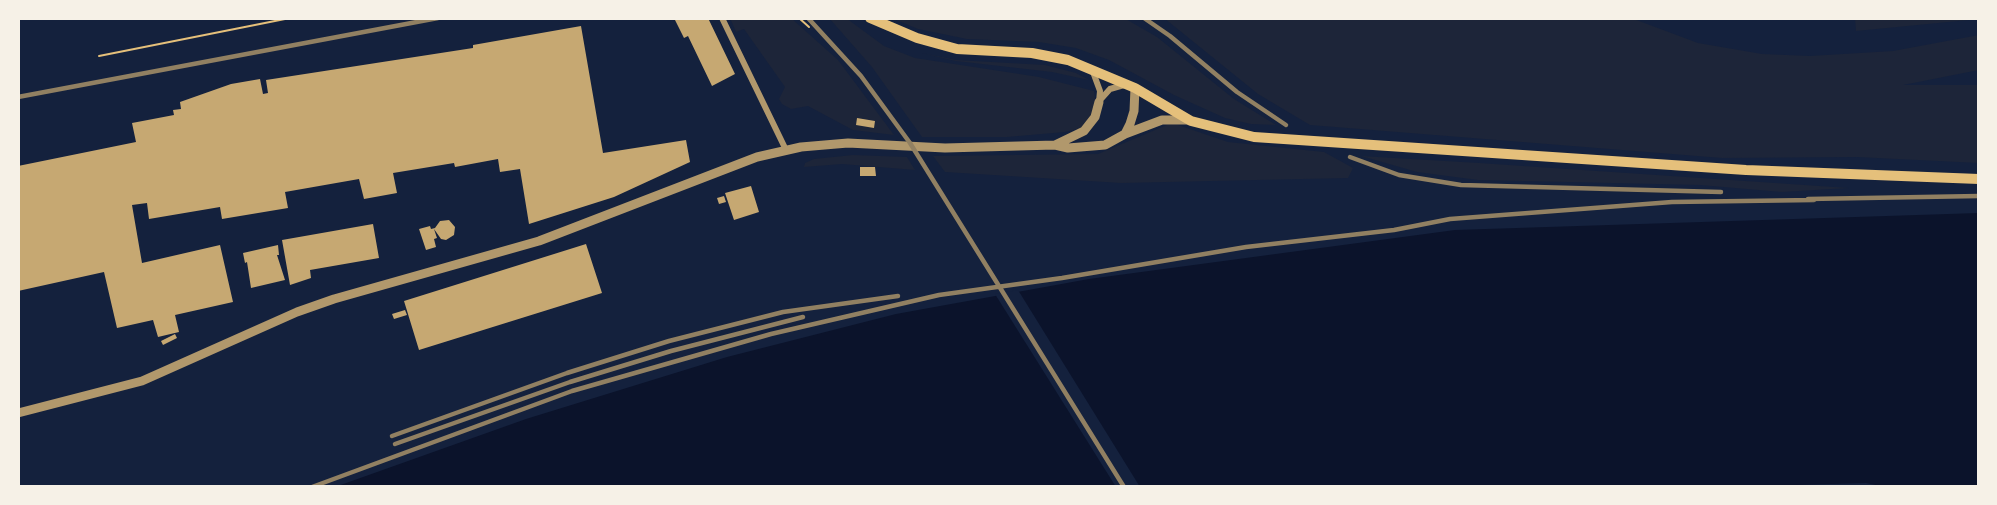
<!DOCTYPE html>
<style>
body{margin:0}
#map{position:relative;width:1997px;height:505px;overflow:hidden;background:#14213d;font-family:"Asap Condensed",sans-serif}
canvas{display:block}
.frame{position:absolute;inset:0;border:20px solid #f6f1e7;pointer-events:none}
</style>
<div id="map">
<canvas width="1997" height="505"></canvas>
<div class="frame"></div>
</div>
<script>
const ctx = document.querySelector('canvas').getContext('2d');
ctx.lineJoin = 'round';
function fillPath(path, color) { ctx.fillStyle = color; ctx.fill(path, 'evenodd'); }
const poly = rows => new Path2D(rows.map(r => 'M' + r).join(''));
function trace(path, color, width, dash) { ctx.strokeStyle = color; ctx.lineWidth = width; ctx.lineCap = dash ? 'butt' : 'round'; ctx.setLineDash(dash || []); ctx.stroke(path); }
const green = poly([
 [730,18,791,18,838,60,894,135,853,130,808,106,791,109,782,104,779,99,785,87,744,29,736,32],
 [829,18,846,18,884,46,915,58,1039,77,1094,91,1096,104,1094,115,1082,128,1065,132,1007,137,922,137,872,67],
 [892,18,1124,18,1157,37,1234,99,1276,125,1251,124,1225,118,1174,95,1109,60,1076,48,1039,42,967,39,918,29],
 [1164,18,1631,18,1698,43,1762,54,1810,56,1893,51,1979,35,1979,70,1903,85,1979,85,1979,163,1857,157,1722,158,1310,125,1258,94],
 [1855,18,1979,18,1979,19,1856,31],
 [922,53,956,60,1045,65,1076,73,1089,80,1052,72,956,61],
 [1167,125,1178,125,1228,142,1324,152,1353,168,1348,178,1121,183,945,172,933,156,1098,154],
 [853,155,907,157,915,170,842,164,804,167,805,163,814,159],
 [1361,156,1479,163,1849,188,1782,192,1700,185,1478,180,1417,172]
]);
const water = poly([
 [1979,213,1979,487,1885,487,1866,483,1725,487,335,487,526,419,727,357,896,314,1089,279,1455,230]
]);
const pier = poly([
 [1018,290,1140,487,1116,487,995,294]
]);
const building = poly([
 [674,18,708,18,735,74,712,86,688,36,684,38],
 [581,26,603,153,686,140,690,162,614,197,529,224,520,169,500,172,498,159,455,167,454,163,393,173,397,193,364,199,359,179,285,192,288,208,222,219,220,207,149,219,147,203,132,205,142,263,220,245,233,302,175,315,179,332,158,337,153,320,117,328,104,272,18,291,18,166,136,142,132,123,174,115,173,110,181,109,180,102,231,84,260,79,263,94,268,93,266,80,473,48,473,45],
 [857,118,875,121,874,128,856,125],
 [860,167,875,167,876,176,860,176],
 [751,186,759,212,734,220,725,193],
 [724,196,726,202,719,204,717,198],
 [449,220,455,227,454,235,446,240,441,239,434,229,437,238,434,239,436,247,426,250,419,229,430,226,431,229,435,228,440,221],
 [373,224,379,258,310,270,311,278,290,285,282,240],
 [586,244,602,293,419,350,404,301],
 [278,245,279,255,277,255,285,280,251,288,247,262,245,263,243,253],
 [405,310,407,315,394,319,392,314],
 [175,334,177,338,163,345,161,341]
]);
const path = poly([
 [799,18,809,27],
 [99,56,290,18]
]);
const minor = poly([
 [722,18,786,150],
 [1093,72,1100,91,1099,102],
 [1101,99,1110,89,1124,85]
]);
const tertiary = poly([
 [1125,134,1162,120,1189,120],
 [1055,145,1084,131,1095,117,1099,102],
 [18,413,142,381,297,312,334,299,539,241,757,157,801,147,848,143,945,148,1055,145,1068,148,1105,145,1125,134,1130,124,1134,111,1135,88]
]);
const primary = poly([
 [870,18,917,38,957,49,1032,53,1068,60,1135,88,1191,121,1254,137,1746,170,1979,179]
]);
const rail = poly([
 [808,18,861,76,910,143,1124,487],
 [1144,18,1170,36,1237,92,1286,125],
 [18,97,438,18],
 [1350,157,1399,175,1461,185,1721,192],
 [1808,199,1979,196],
 [392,436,567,373,669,341,783,312,898,296],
 [395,444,570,382,671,351,803,317],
 [312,487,572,391,771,334,939,295,1062,278,1246,247,1394,230,1450,219,1672,202,1814,200]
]);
fillPath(green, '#1d2539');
fillPath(water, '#0b132b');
fillPath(pier, '#14213d');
fillPath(building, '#c6a872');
trace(path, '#e5c07b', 2);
trace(minor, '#b1986c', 6);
trace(tertiary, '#b1986c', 9);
trace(primary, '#e5c07b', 10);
trace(rail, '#918062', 4.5);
</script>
